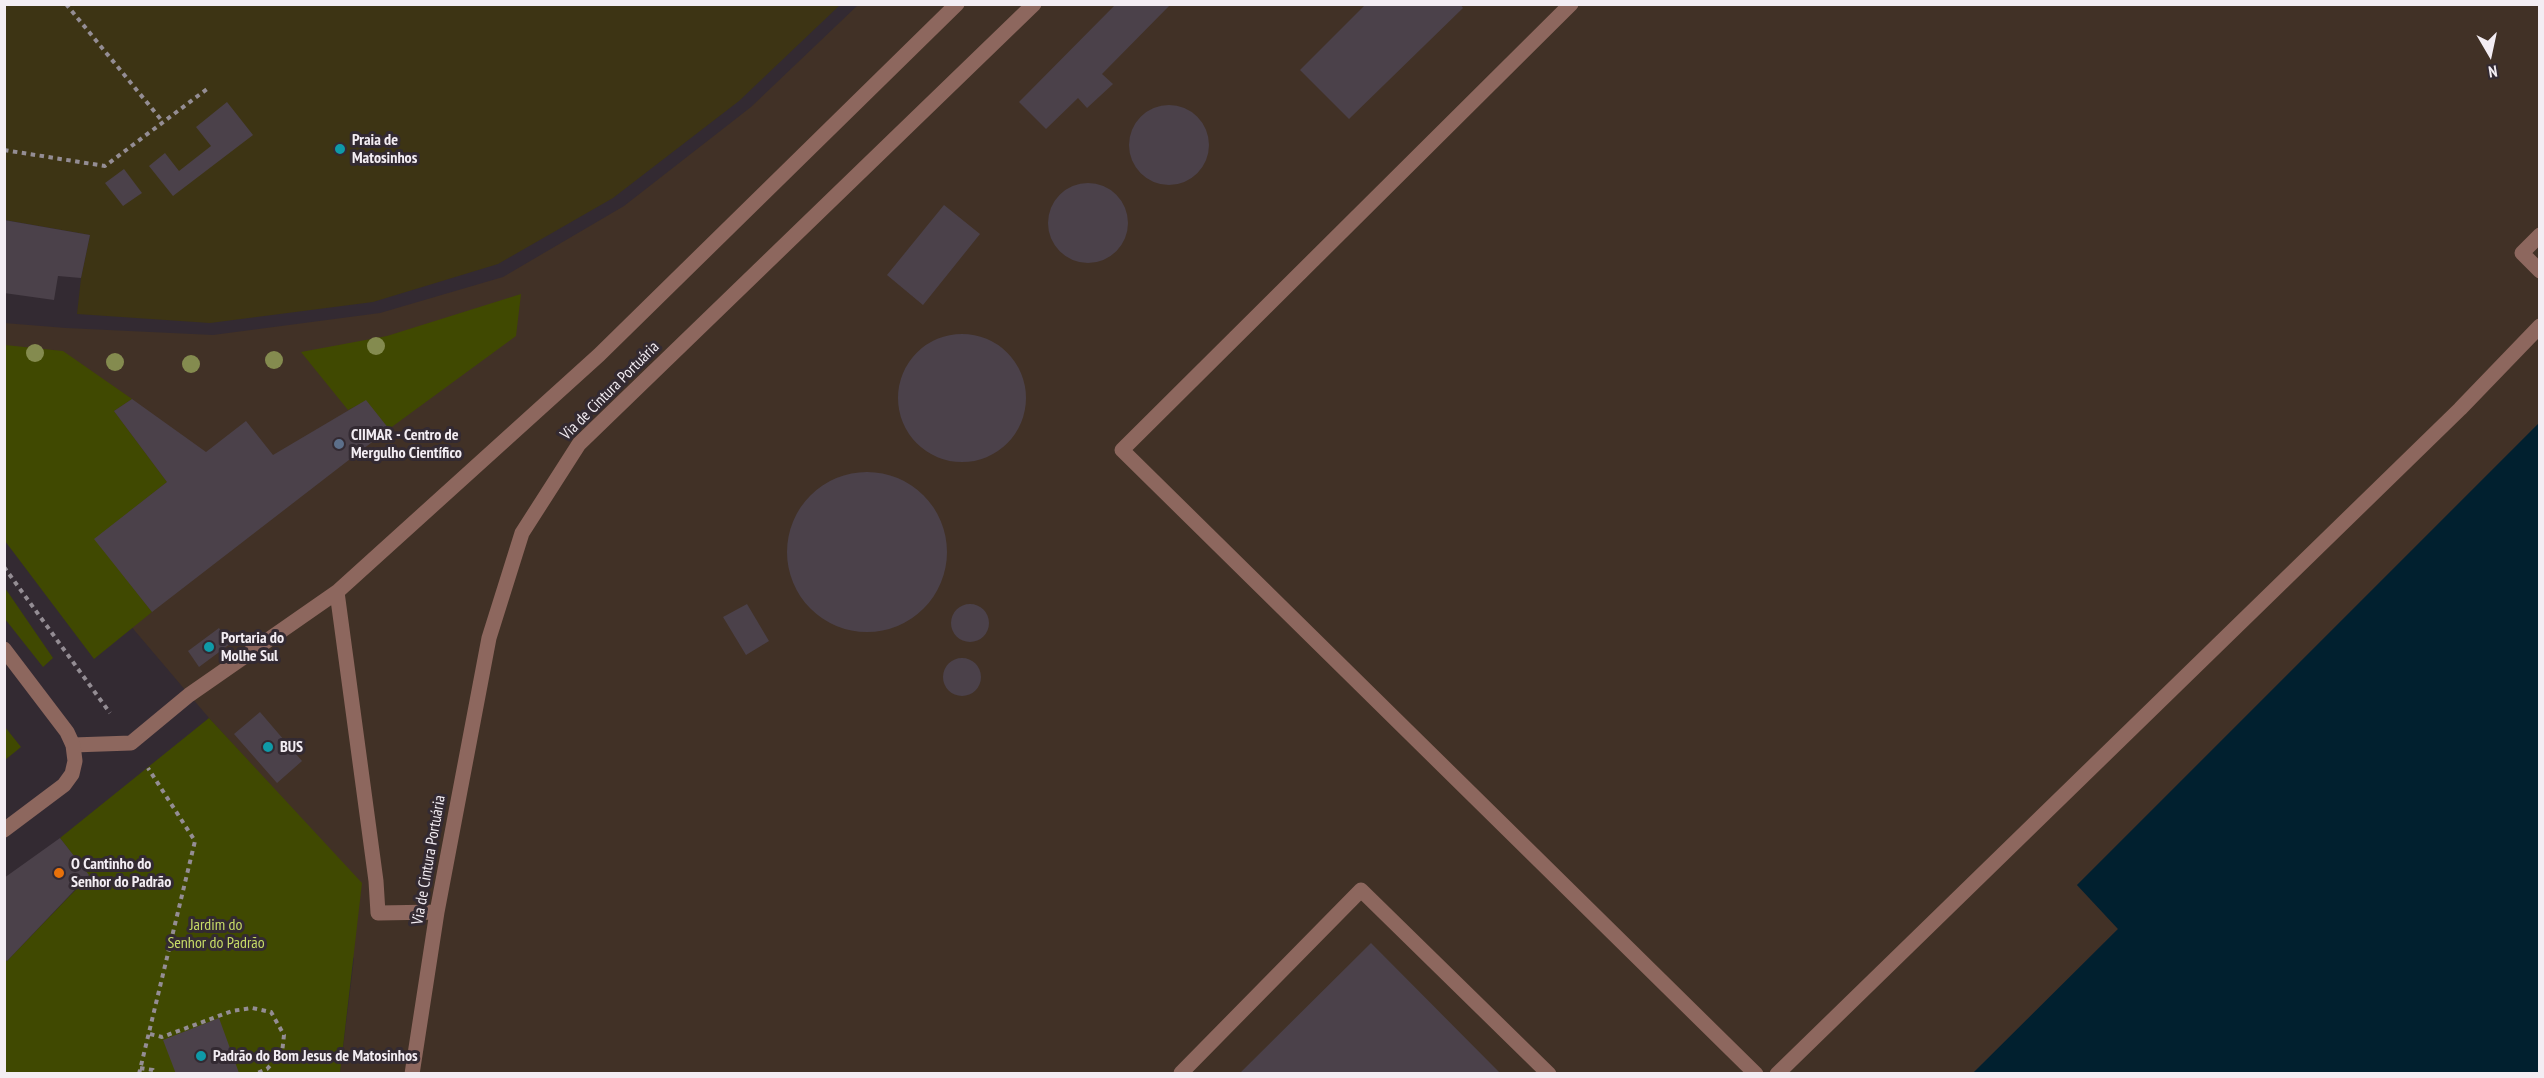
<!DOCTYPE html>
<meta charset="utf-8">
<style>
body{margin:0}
#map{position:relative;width:2544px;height:1078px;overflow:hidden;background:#332a32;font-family:"PT Sans Narrow",sans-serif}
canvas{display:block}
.frame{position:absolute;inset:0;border:6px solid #f3edf3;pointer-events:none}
.north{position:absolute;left:2460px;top:24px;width:60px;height:60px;-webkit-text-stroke:4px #332a32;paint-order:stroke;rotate:171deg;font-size:16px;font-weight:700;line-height:24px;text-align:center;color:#f3edf3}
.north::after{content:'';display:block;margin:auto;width:21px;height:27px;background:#f3edf3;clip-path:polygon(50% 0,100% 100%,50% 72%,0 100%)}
</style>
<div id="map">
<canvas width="2544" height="1078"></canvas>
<div class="frame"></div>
<div class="north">N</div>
</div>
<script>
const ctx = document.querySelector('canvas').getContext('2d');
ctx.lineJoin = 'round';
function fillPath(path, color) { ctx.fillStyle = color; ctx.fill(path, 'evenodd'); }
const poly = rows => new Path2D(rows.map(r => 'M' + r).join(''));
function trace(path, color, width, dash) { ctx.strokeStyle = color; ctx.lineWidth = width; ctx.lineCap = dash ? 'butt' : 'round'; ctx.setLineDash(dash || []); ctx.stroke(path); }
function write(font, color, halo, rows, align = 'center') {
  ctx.font = font + ' "PT Sans Narrow",sans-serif'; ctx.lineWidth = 6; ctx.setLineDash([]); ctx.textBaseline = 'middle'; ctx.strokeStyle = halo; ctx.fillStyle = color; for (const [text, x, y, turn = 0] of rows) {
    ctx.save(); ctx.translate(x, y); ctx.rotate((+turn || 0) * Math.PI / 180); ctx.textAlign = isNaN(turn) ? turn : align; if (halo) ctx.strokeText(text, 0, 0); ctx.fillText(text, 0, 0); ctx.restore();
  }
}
const industrial = poly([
 [858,5,2539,5,2539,423,2077,885,2118,929,1973,1073,340,1073,354,959,271,786,209,718,5,478,4,323,66,328,213,335,380,313,503,277,624,206,751,107]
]);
const green = poly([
 [521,294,516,336,389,429,366,401,348,410,301,352,387,336],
 [5,345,63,351,132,399,114,411,167,482,95,539,152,612,94,659,5,541],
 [5,588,53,658,43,667,5,619],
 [209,718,362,883,340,1073,5,1073,4,958,7,961,89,876,60,838],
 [5,727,21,747,5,760,4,760]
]);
const sand = poly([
 [4,5,840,5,739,101,613,198,498,264,373,302,210,323,77,314,81,278,90,235,5,220]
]);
const water = poly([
 [2539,423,2539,1073,1973,1073,2118,929,2077,885]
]);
const building = poly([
 [1116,4,1171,4,1102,74,1113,84,1087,108,1078,98,1046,129,1019,102],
 [1366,4,1460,4,1463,8,1349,119,1300,70],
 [227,102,253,135,173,196,149,166,165,153,179,171,211,146,196,127],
 '1129 145a40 40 0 1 1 80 0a40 40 0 1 1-80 0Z',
 [124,169,142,193,123,206,105,183],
 '1048 223a40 40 0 1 1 80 0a40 40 0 1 1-80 0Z',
 [944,205,980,234,923,305,887,275],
 [4,220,90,235,81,278,58,276,54,300,4,293],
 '898 398a64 64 0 1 1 128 0a64 64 0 1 1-128 0Z',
 [132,399,206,452,246,421,273,455,366,400,389,429,152,612,94,539,167,482,114,411],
 '787 552a80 80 0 1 1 160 0a80 80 0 1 1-160 0Z',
 [747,604,769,641,746,655,723,617],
 '951 623a19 19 0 1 1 38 0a19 19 0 1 1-38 0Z',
 [219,628,230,644,199,667,188,651],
 '943 677a19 19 0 1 1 38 0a19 19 0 1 1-38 0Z',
 [260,712,302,761,277,783,234,734],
 [60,838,89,875,7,961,4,958,4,878],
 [1371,943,1501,1074,1239,1074],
 [219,1018,239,1073,176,1074,163,1040]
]);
const path = poly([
 [66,4,163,122],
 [4,150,105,166,207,89],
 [4,567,110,713],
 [150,1034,162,1037,232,1011,252,1008,271,1012,284,1035,282,1053,267,1069,255,1074],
 [140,1068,153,1070,156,1074],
 [139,1074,195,841,148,768]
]);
const service = poly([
 [1571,4,1122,450,1756,1074],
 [2540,235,2522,253,2540,271],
 [337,592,376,881,378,913,437,912],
 [73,745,131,743,189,695,337,592,599,355,957,4],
 [1181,1073,1361,890,1549,1074],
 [412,1074,437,912,489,638,522,533,579,444,1034,4],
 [1777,1074,2460,409,2540,326]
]);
const minor = poly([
 [4,649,67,732,73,745,75,761,72,774,64,785,4,830]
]);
const trees = [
 [376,346],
 [35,353],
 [274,360],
 [115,362],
 [191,364]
];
const markers = [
 [340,149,6,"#0f9aa8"],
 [339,444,6,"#5c6f8a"],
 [209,647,6,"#0f9aa8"],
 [268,747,6,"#0f9aa8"],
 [59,873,6,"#e8710a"],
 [201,1056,6,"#0f9aa8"]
];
const poiNames = [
 ["Praia de",352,140],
 ["Matosinhos",352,158],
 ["CIIMAR - Centro de",351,435],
 ["Mergulho Científico",351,453],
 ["Portaria do",221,638],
 ["Molhe Sul",221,656],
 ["BUS",280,747],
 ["O Cantinho do",71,864],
 ["Senhor do Padrão",71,882],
 ["Padrão do Bom Jesus de Matosinhos",213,1056]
];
const streetNames = [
 ["Via de Cintura Portuária",610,391,-45],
 ["Via de Cintura Portuária",429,860,-80]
];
const parkNames = [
 ["Jardim do",216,925],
 ["Senhor do Padrão",216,943]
];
fillPath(industrial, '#413126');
fillPath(green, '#404901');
fillPath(sand, '#3d3414');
fillPath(water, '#01202f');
fillPath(building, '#4b414a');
trace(path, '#948d94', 4, [4.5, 4.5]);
trace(service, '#8d675e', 15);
trace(minor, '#8d675e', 15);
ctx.fillStyle = '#848b4f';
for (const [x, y] of trees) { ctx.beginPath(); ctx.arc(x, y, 9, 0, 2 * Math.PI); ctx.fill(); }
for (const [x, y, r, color] of markers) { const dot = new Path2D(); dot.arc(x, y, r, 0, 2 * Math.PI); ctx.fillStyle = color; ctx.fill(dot); trace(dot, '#332a32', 2); }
write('bold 16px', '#f3edf3', '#332a32', poiNames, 'left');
write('16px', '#f3edf3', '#332a32', streetNames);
write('16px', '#c7db67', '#332a32', parkNames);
</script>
